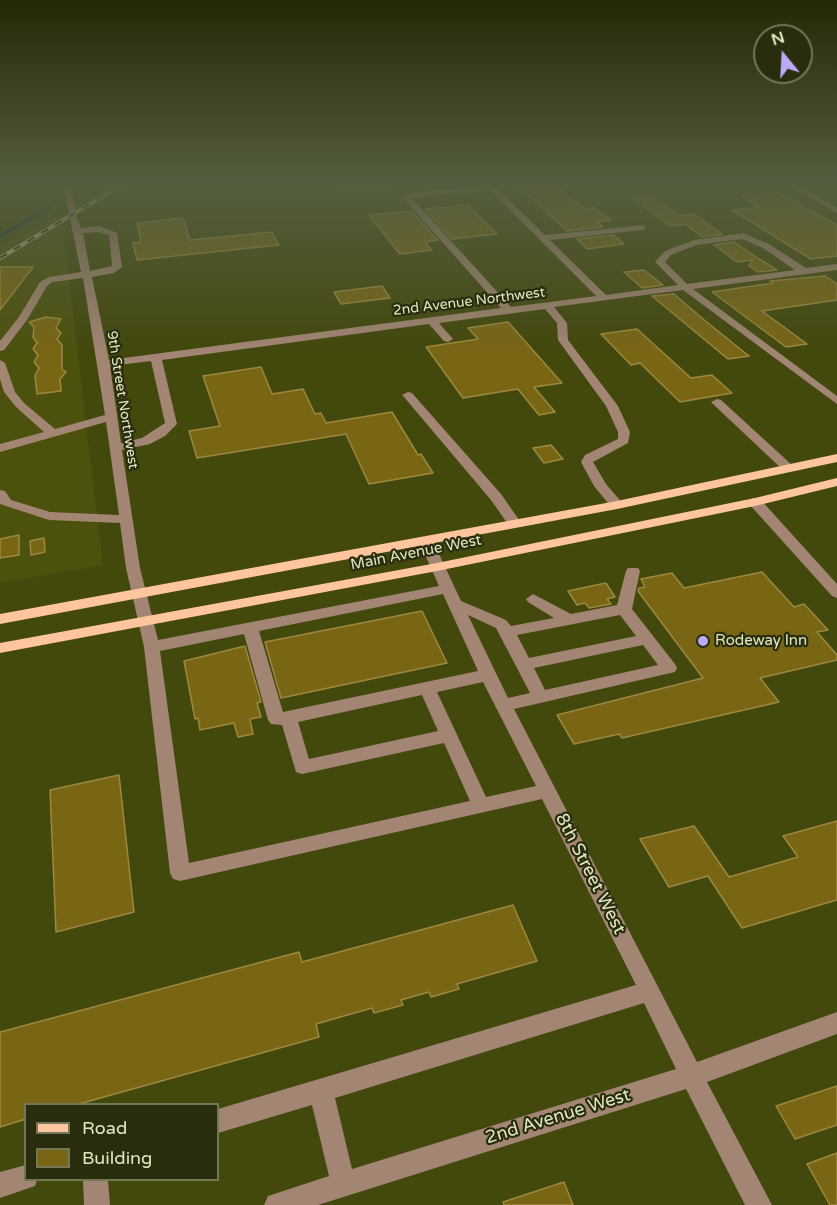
<!DOCTYPE html>
<style>
body{margin:0}
#map{position:relative;width:837px;height:1205px;overflow:hidden;background:#43480d;font-family:"Varela Round",sans-serif}
canvas{display:block}
.legend{position:absolute;left:24px;top:1103px;width:195px;height:78px;box-sizing:border-box;background:#292c0d;border:2px solid #737756;margin:0;padding:8px 10px;list-style:none;font-size:18px;color:#e2e7c3}
.legend li{display:flex;align-items:center;gap:12px;height:30px}
.legend b{width:30px;border:2px solid #737756}
.north{position:absolute;left:753px;top:24px;width:60px;height:60px;box-sizing:border-box;background:#292c0d;border:2px solid #737756;border-radius:50%;rotate:342deg;font-size:16px;font-weight:700;line-height:24px;text-align:center;color:#e2e7c3}
.north::after{content:'';display:block;margin:auto;width:21px;height:27px;background:#bcaaf6;clip-path:polygon(50% 0,100% 100%,50% 72%,0 100%)}
</style>
<div id="map">
<canvas width="837" height="1205"></canvas>
<ul class="legend">
<li><b style="height:8px;background:#ffc59f"></b>Road</li>
<li><b style="height:16px;background:#796615"></b>Building</li>
</ul>
<div class="north">N</div>
</div>
<script>
const ctx = document.querySelector('canvas').getContext('2d');
ctx.lineJoin = 'round';
function fillPath(path, color) { ctx.fillStyle = color; ctx.fill(path, 'evenodd'); }
const poly = rows => new Path2D(rows.map(r => 'M' + r).join(''));
function trace(path, color, width, dash) { ctx.strokeStyle = color; ctx.lineWidth = width; ctx.lineCap = dash ? 'butt' : 'round'; ctx.setLineDash(dash || []); ctx.stroke(path); }
function write(font, color, halo, rows, align = 'center') {
  ctx.font = font + ' "Varela Round",sans-serif'; ctx.lineWidth = 4.5; ctx.setLineDash([]); ctx.textBaseline = 'middle'; ctx.strokeStyle = halo; ctx.fillStyle = color; for (const [text, x, y, turn = 0] of rows) {
    ctx.save(); ctx.translate(x, y); ctx.rotate((+turn || 0) * Math.PI / 180); ctx.textAlign = isNaN(turn) ? turn : align; if (halo) ctx.strokeText(text, 0, 0); ctx.fillText(text, 0, 0); ctx.restore();
  }
}
const built = poly([
 [61,213,103,565,0,583,0,247]
]);
const stream = poly([
 [87,188,95,184],
 [0,236,51,207]
]);
const building = poly([
 [516,184,554,184,585,209,595,208,611,220,597,222,603,227,567,231,516,184],
 [778,192,837,225,837,256,811,259,732,210,759,207,742,196,778,192],
 [651,196,680,216,694,214,722,234,702,237,685,224,671,226,632,198,651,196],
 [468,205,497,234,452,239,425,209,468,205],
 [411,211,438,240,425,242,432,250,400,254,369,215,411,211],
 [183,218,190,240,272,232,279,245,137,260,133,243,141,242,137,223,183,218],
 [614,235,624,244,587,249,577,239,614,235],
 [734,242,756,257,777,270,758,272,749,266,753,260,737,262,714,245,734,242],
 [0,267,33,267,0,310,0,267],
 [644,270,663,285,642,288,624,272,644,270],
 [825,276,837,284,837,300,762,311,807,344,786,347,712,292,773,283,770,281,825,276],
 [382,286,390,298,341,304,334,292,382,286],
 [674,294,703,319,749,356,728,359,652,296,674,294],
 [46,317,61,319,56,328,61,333,57,339,62,345,62,369,66,372,60,379,61,391,37,394,35,375,39,368,34,362,38,355,33,349,37,343,33,337,34,327,29,322,46,317],
 [508,322,562,383,534,387,555,412,539,415,518,389,463,398,426,347,478,339,468,328,508,322],
 [637,329,691,378,712,375,732,393,680,402,640,363,631,365,601,334,637,329],
 [261,367,272,394,303,389,315,414,321,413,326,423,392,412,418,455,421,454,433,473,369,484,346,434,197,458,189,431,220,426,203,376,261,367],
 [551,445,563,459,544,463,533,448,551,445],
 [19,535,19,555,0,558,0,539,19,535],
 [44,538,45,552,31,555,30,541,44,538],
 [762,572,794,607,804,604,828,630,817,632,837,655,837,660,760,678,779,702,622,738,619,734,574,744,557,715,703,678,638,591,639,588,645,587,641,579,672,573,684,588,762,572],
 [606,583,615,597,607,599,611,604,589,608,585,603,577,605,568,591,606,583],
 [422,611,447,663,281,698,265,642,422,611],
 [245,646,261,702,257,703,261,717,250,719,253,734,238,737,234,723,200,730,198,718,195,719,184,661,245,646],
 [119,775,134,912,56,932,50,790,119,775],
 [837,821,837,900,742,928,708,876,669,887,640,839,694,826,729,877,798,857,783,836,837,821],
 [513,905,537,961,457,984,459,989,431,997,429,992,401,1000,403,1005,374,1013,372,1008,316,1024,319,1037,79,1104,26,1104,26,1119,0,1127,0,1032,299,952,302,962,513,905],
 [837,1086,837,1125,795,1139,776,1106,837,1086],
 [837,1153,837,1205,830,1205,807,1164,837,1153],
 [564,1182,573,1205,504,1205,503,1202,564,1182]
]);
const minor = poly([
 [63,184,71,184,76,215,81,228,99,226,117,233,122,267,114,273,92,277,109,360,501,308,403,198,403,194,406,194,493,184,545,235,645,225,645,229,642,230,550,240,606,295,678,285,655,262,665,251,694,240,743,233,769,244,806,268,837,264,837,270,693,289,837,396,837,404,683,290,554,307,567,323,568,340,618,406,630,432,628,443,593,462,606,484,624,505,622,508,612,508,594,486,581,462,585,455,618,439,618,432,606,406,558,340,557,323,545,309,439,323,453,339,448,342,444,341,429,324,162,360,177,424,165,436,150,444,122,450,140,568,158,640,439,586,419,541,426,537,433,541,461,601,506,620,511,626,554,618,528,602,526,599,533,594,571,614,617,605,626,571,628,568,638,568,640,571,632,609,675,664,677,668,675,672,514,709,697,1062,837,1012,837,1034,707,1082,772,1205,745,1205,686,1089,318,1205,264,1205,268,1196,329,1176,312,1105,218,1133,218,1109,636,985,542,799,180,881,173,879,170,873,144,647,126,568,120,523,49,520,0,504,0,490,5,491,11,500,50,512,119,515,106,422,0,452,0,444,44,432,16,407,4,392,0,379,0,360,5,363,15,392,24,403,55,429,105,415,83,278,52,282,47,286,27,320,4,350,0,351,0,341,19,317,40,282,49,277,81,272,63,184],
 [490,190,596,296,511,307,412,198,490,190],
 [99,232,109,235,112,266,90,271,83,233,99,232],
 [742,239,763,248,795,270,687,284,665,262,671,255,696,245,742,239],
 [151,361,165,423,142,438,121,443,110,366,151,361],
 [443,594,478,671,283,712,259,631,443,594],
 [468,615,496,628,530,693,508,698,468,615],
 [620,615,636,636,529,658,517,635,620,615],
 [244,634,268,720,271,724,282,725,296,772,302,774,444,743,470,801,189,863,160,651,244,634],
 [643,645,658,665,545,690,534,668,643,645],
 [483,682,536,786,486,797,437,692,483,682],
 [422,695,438,731,309,759,298,722,422,695],
 [644,1003,676,1069,352,1169,335,1098,644,1003],
 [325,184,354,187,422,184,354,191,325,184],
 [786,184,796,184,837,208,837,213,786,184],
 [408,392,412,393,501,494,522,524,520,527,510,527,491,500,404,397,402,395,408,392],
 [717,399,721,400,792,465,794,468,792,471,784,471,713,404,711,402,717,399],
 [755,498,760,499,837,584,837,598,832,596,750,505,748,502,750,499,755,498],
 [26,1165,26,1180,37,1180,35,1186,0,1198,0,1172,26,1165],
 [83,1180,108,1180,110,1205,84,1205,83,1180]
]);
const major = poly([
 [837,454,837,462,617,509,0,624,0,614,617,501,837,454],
 [837,478,837,486,755,506,437,571,0,653,0,643,437,563,755,498,837,478]
]);
const rail = poly([
 [0,258,123,184]
]);
const markers = [
 [703,641,6,"#bcaaf6"]
];
const farStreetnames = [
 ["2nd Avenue Northwest",469,302,-7],
 ["9th Street Northwest",122,400,81]
];
const streetNames = [
 ["Main Avenue West",416,553,-11]
];
const poiNames = [
 ["Rodeway Inn",715,641]
];
const nearStreetnames = [
 ["8th Street West",590,874,63],
 ["2nd Avenue West",558,1117,-17]
];
fillPath(built, '#4c510e');
trace(stream, '#002f44', 3);
fillPath(building, '#796615');
trace(building, '#9d893e', 1.5);
fillPath(minor, '#a28573');
fillPath(major, '#ffc59f');
trace(rail, '#afb489', 4);
trace(rail, '#292c0d', 2, [8]);
const sky = ctx.createLinearGradient(0, 0, 0, 353);
sky.addColorStop(0, '#252807');
sky.addColorStop(0.52, '#555e40');
sky.addColorStop(1, '#555e4000');
ctx.fillStyle = sky;
ctx.fillRect(0, 0, 837, 353);
for (const [x, y, r, color] of markers) { const dot = new Path2D(); dot.arc(x, y, r, 0, 2 * Math.PI); ctx.fillStyle = color; ctx.fill(dot); trace(dot, '#292c0d', 2); }
write('14px', '#e2e7c3', '#292c0d', farStreetnames);
write('15px', '#e2e7c3', '#292c0d', streetNames);
write('15px', '#e2e7c3', '#292c0d', poiNames, 'left');
write('18px', '#e2e7c3', '#292c0d', nearStreetnames);
</script>
